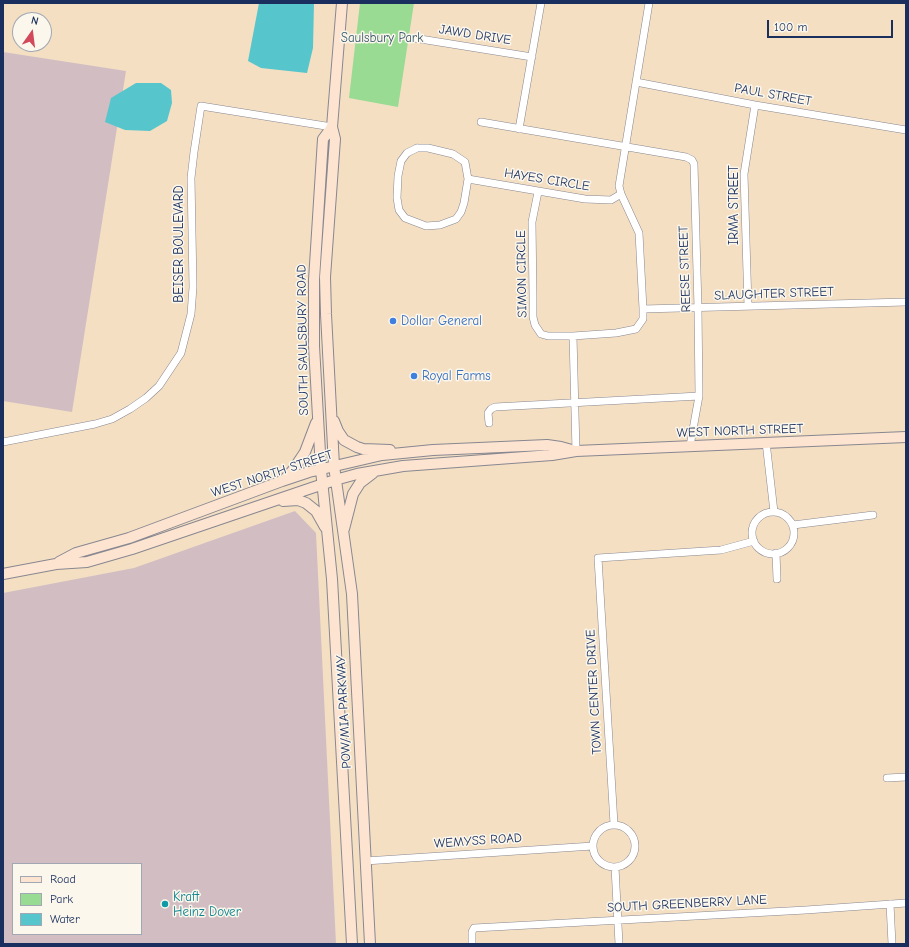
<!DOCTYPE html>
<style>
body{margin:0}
#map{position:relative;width:909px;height:947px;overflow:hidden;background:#f4dfc3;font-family:"Comic Neue",sans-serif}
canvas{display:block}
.frame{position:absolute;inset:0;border:4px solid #1b2f5e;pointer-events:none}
.legend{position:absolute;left:12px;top:863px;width:130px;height:72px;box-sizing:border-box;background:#fbf7ec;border:1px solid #a1a7b3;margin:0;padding:5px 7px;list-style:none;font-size:12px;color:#1b2f5e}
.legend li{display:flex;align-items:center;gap:8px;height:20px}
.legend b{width:20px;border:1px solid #a1a7b3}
.north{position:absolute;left:12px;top:12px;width:40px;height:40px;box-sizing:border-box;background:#fbf7ec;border:1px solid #a1a7b3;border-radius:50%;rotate:14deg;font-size:11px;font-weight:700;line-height:16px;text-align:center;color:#1b2f5e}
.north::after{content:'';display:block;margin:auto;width:14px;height:18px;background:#d1495b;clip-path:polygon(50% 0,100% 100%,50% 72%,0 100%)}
.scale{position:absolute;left:767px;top:20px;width:126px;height:18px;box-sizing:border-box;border:2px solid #1b2f5e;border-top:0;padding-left:5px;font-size:12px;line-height:14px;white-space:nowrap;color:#1b2f5e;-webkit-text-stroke:3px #fbf7ec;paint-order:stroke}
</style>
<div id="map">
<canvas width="909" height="947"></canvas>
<div class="frame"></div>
<ul class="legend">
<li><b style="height:5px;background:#fde4d1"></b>Road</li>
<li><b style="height:11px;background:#99db92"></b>Park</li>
<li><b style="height:11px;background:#57c5cc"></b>Water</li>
</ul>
<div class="north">N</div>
<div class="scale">100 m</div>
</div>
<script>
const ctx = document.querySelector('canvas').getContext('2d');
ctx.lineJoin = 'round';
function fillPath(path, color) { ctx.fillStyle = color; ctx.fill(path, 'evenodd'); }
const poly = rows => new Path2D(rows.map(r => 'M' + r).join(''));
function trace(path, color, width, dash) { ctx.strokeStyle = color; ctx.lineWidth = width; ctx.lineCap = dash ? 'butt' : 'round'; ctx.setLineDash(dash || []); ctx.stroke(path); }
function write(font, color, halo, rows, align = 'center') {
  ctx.font = font + ' "Comic Neue",sans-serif'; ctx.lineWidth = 3; ctx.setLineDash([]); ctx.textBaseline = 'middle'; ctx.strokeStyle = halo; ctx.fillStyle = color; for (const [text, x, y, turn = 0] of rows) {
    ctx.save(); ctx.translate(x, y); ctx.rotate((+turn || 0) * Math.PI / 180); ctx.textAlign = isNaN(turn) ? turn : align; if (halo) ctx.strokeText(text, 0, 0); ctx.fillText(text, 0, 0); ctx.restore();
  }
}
const industrial = poly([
 [3,52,126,71,72,412,3,401],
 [295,511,316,533,336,944,3,944,3,593,134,568],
 [13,864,141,864,141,934,13,934]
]);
const green = poly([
 [360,3,414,3,398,107,349,98]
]);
const water = poly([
 [259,3,314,3,313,48,307,73,261,68,248,61],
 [136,83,161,83,171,90,172,103,167,121,150,131,125,130,105,122,111,98]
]);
const street = poly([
 [414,38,532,57],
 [636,82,755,105,906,130],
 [481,122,686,157,692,160,694,164,698,308,699,396,690,446],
 [519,129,541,3],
 [417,148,428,148,453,154,465,162,468,179,464,203,461,212,456,219,440,225,426,226,405,218,399,210,397,198,398,176,401,161,407,153,417,148],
 [468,179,585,199,611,200,621,194],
 [538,192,532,222,533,297,533,317,535,325,541,334,548,336,573,336,616,333,636,329,643,319,643,309,639,233,621,194,619,186,649,3],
 [748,306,744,174,755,105],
 [643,309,906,302],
 [573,336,576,451],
 [489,423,488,413,491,409,495,407,699,396],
 [3,442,95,424,112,419,130,409,146,398,159,386,181,353,191,314,193,287,191,178,194,152,201,106,332,127],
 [766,442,774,512],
 '752 533a21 21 0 1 1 42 0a21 21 0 1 1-42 0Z',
 [793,525,873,515],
 [776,553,777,579],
 [887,778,906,777],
 [614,824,598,558,721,550,754,541],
 '593 846a21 21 0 1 1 42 0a21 21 0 1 1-42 0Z',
 [365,861,593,846],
 [615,867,619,944],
 [890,904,892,944],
 [472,944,472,932,474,928,806,910,906,903]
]);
const secondary = poly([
 [342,3,332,127,335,139,325,277,326,314,334,466,352,594,370,944],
 [332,127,323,139,314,280,314,346,321,470,332,579,352,944],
 [334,421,338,431,344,440,357,447,363,449,390,450],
 [284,480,293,470,305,452,316,423],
 [283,501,298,500,306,503,316,511,325,527],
 [344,529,353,494,360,483,373,473],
 [59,562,76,553,129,538,282,481,309,472,382,455,433,450,547,445,561,447,572,450],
 [3,574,56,564,87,562,132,549,335,480,357,474,403,466,552,455,576,451,906,437]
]);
const markers = [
 [393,321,4,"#3f7fe0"],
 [414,376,4,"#3f7fe0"],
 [165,904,4,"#0f9aa8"]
];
const streetNames = [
 ["JAWD DRIVE",475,35,9],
 ["PAUL STREET",773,95,10],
 ["HAYES CIRCLE",547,180,9],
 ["IRMA STREET",734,205,-90],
 ["BEISER BOULEVARD",179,244,-90],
 ["REESE STREET",685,269,-92],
 ["SIMON CIRCLE",522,274,-91],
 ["SLAUGHTER STREET",774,294,-2],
 ["SOUTH SAULSBURY ROAD",303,340,-91],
 ["WEST NORTH STREET",740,431,-2],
 ["WEST NORTH STREET",272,474,-18],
 ["TOWN CENTER DRIVE",594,692,-93],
 ["POW/MIA PARKWAY",344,712,-93],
 ["WEMYSS ROAD",478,841,-4],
 ["SOUTH GREENBERRY LANE",687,904,-3]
];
const parkNames = [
 ["Saulsbury Park",382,38]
];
const shopNames = [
 ["Dollar General",401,321],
 ["Royal Farms",422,376]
];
const cultureNames = [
 ["Kraft",173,897],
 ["Heinz Dover",173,912]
];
fillPath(industrial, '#d2bec2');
fillPath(green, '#99db92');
fillPath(water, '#57c5cc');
trace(street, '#888790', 8);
trace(secondary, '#888790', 12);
trace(street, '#fff', 7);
trace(secondary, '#fde4d1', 10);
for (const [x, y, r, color] of markers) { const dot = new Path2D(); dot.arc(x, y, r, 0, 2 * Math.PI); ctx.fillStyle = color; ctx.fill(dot); trace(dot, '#fbf7ec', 1.5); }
write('13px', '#1b2f5e', '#fbf7ec', streetNames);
write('13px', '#3a5a6b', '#fbf7ec', parkNames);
write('13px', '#366cbe', '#fbf7ec', shopNames, 'left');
write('13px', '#0d838f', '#fbf7ec', cultureNames, 'left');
</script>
